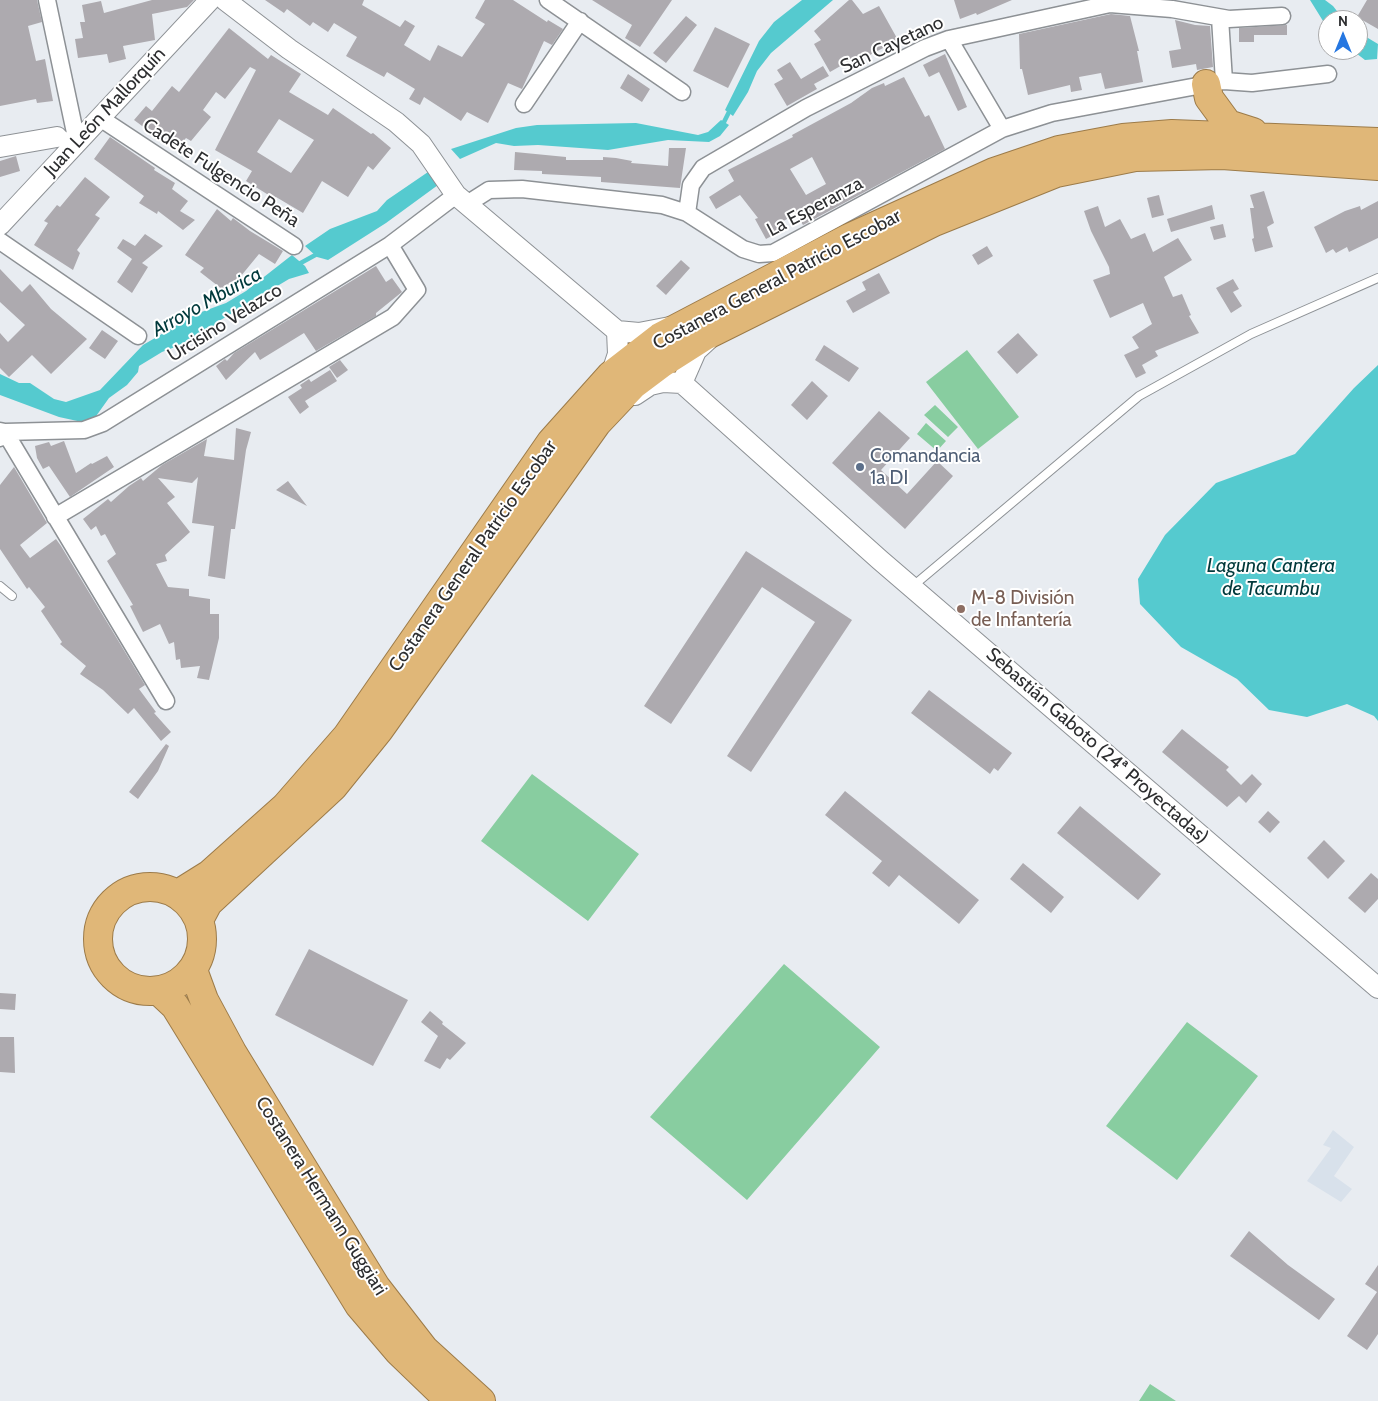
<!DOCTYPE html>
<meta charset="utf-8">
<style>
body{margin:0}
#map{position:relative;width:1378px;height:1401px;overflow:hidden;background:#e8ecf1;font-family:Cabin,sans-serif}
canvas{display:block}
.north{position:absolute;left:1318px;top:10px;width:50px;height:50px;box-sizing:border-box;background:#fff;border:1px solid #ababac;border-radius:50%;rotate:0deg;font-size:14px;font-weight:700;line-height:20px;text-align:center;color:#2d2e30}
.north::after{content:'';display:block;margin:auto;width:18px;height:22px;background:#2577e1;clip-path:polygon(50% 0,100% 100%,50% 72%,0 100%)}
</style>
<div id="map">
<canvas width="1378" height="1401"></canvas>
<div class="north">N</div>
</div>
<script>
const ctx = document.querySelector('canvas').getContext('2d');
ctx.lineJoin = 'round';
function fillPath(path, color) { ctx.fillStyle = color; ctx.fill(path, 'evenodd'); }
const poly = rows => new Path2D(rows.map(r => 'M' + r).join(''));
function trace(path, color, width, dash) { ctx.strokeStyle = color; ctx.lineWidth = width; ctx.lineCap = dash ? 'butt' : 'round'; ctx.setLineDash(dash || []); ctx.stroke(path); }
function write(font, color, halo, rows, align = 'center') {
  ctx.font = font + ' Cabin,sans-serif'; ctx.lineWidth = 4; ctx.setLineDash([]); ctx.textBaseline = 'middle'; ctx.strokeStyle = halo; ctx.fillStyle = color; for (const [text, x, y, turn = 0] of rows) {
    ctx.save(); ctx.translate(x, y); ctx.rotate((+turn || 0) * Math.PI / 180); ctx.textAlign = isNaN(turn) ? turn : align; if (halo) ctx.strokeText(text, 0, 0); ctx.fillText(text, 0, 0); ctx.restore();
  }
}
const built = poly([
 [1333,1130,1354,1147,1334,1176,1352,1189,1341,1202,1307,1181,1331,1148,1323,1145]
]);
const green = poly([
 [967,350,1019,417,978,449,926,382],
 [935,405,958,427,948,437,924,415],
 [926,423,946,441,937,451,917,434],
 [532,774,639,854,588,921,481,841],
 [784,964,880,1047,747,1200,650,1117],
 [1187,1022,1258,1076,1177,1180,1106,1126],
 [1150,1384,1176,1401,1139,1401]
]);
const water = poly([
 [802,0,833,0,771,53,757,71,748,92,733,116,725,110,759,41,774,22],
 [1310,0,1325,0,1333,6,1344,20,1328,20,1328,29],
 [1358,32,1378,44,1377,59,1365,60,1352,50,1358,50],
 [721,120,729,125,720,136,709,142,668,140,608,150,538,145,514,146,496,143,460,159,451,149,516,128,537,125,636,123,698,135,708,132],
 [428,172,438,185,386,223,328,260,317,257,305,246,330,229,377,211,387,200],
 [292,255,305,266,309,273,289,279,219,321,201,337,162,352,139,366,138,372,127,385,109,398,94,419,82,422,59,417,0,395,0,374,19,383,30,383,54,399,66,402,100,390,143,345,196,314,226,303,246,291],
 [1378,365,1378,721,1374,716,1347,704,1307,717,1269,710,1237,679,1181,647,1140,604,1138,579,1165,535,1216,483,1295,454,1354,388]
]);
const stream = poly([
 [722,126,731,108],
 [297,265,319,253]
]);
const building = poly([
 [0,0,37,0,42,22,28,26,36,61,45,59,53,101,37,103,36,99,0,106],
 [152,0,194,0,187,7,152,14,155,40,123,46,126,59,109,63,107,54,78,58,75,39,83,38,80,22,85,22,82,5,101,1,104,13],
 [265,0,364,0,362,5,400,27,405,20,415,26,404,45,430,61,438,45,462,57,485,24,475,18,485,0,513,0,547,22,548,20,563,29,552,45,544,41,522,89,508,83,488,123,467,112,461,121,424,97,420,105,409,99,415,89,387,72,384,77,346,56,357,37,334,23,328,32,313,22,310,26,287,9,284,13],
 [592,0,672,0,640,47,625,38,632,25],
 [849,0,852,0,863,14,879,6,898,40,868,56,865,52,830,72,814,44,821,40,814,31],
 [954,0,1012,0,977,15,976,13,960,19],
 [1367,0,1378,0,1378,29,1357,17],
 [1111,14,1130,16,1139,51,1137,51,1143,82,1105,89,1101,73,1079,77,1082,90,1071,92,1070,85,1028,95,1022,69,1020,69,1019,34],
 [686,16,697,25,666,63,653,53],
 [1175,20,1195,25,1210,26,1213,67,1197,70,1196,64,1172,68,1169,51,1181,49],
 [1287,25,1287,35,1254,35,1254,42,1239,42,1239,28],
 [715,27,750,44,728,88,693,71],
 [229,28,268,59,271,55,301,74,289,92,328,115,333,108,371,134,373,133,391,148,373,170,368,166,348,197,322,181,303,213,276,197,275,199,246,181,252,171,215,150,256,70,250,67,225,99,216,92,203,110,211,117,191,141,186,138,180,145,158,127,153,134,134,120,146,106,152,111,172,86,179,92],
 [279,119,314,140,291,173,257,152],
 [945,54,967,107,958,111,939,72,929,77,923,65],
 [790,62,801,79,823,66,829,76,814,84,817,89,787,106,774,84,783,79,777,70],
 [628,74,650,89,642,102,620,88],
 [904,77,925,117,929,115,945,149,803,225,796,214,778,224,781,231,766,239,755,219,758,218,740,195,716,209,709,197,734,181,728,170,793,137,792,135,851,103,872,88,884,83,885,86],
 [812,157,826,184,806,195,790,169],
 [110,137,155,168,154,170,175,183,172,189,188,201,180,211,195,220,183,230,158,211,157,214,139,203,144,196,94,159],
 [669,148,686,148,680,188,601,182,601,177,542,174,542,171,514,170,515,152,566,157,566,160,603,160,603,157,616,158,632,161,631,163,668,166],
 [16,156,20,171,0,177,0,161],
 [85,177,110,197,95,215,100,218,77,250,80,253,73,270,34,245,48,223,44,221,57,205,60,207],
 [1264,191,1274,223,1267,227,1273,247,1255,252,1252,239,1254,238,1250,208,1254,208,1250,195],
 [1159,195,1164,215,1152,218,1147,198],
 [1378,201,1378,238,1349,252,1347,247,1336,253,1333,249,1326,253,1314,227,1345,211,1360,206,1361,210],
 [1212,205,1215,219,1171,232,1167,219],
 [1098,206,1105,227,1120,219,1131,239,1145,233,1153,252,1178,238,1192,260,1164,277,1173,297,1182,294,1191,315,1189,316,1199,333,1155,351,1158,356,1142,365,1146,373,1136,378,1124,355,1139,348,1132,337,1152,324,1143,303,1110,318,1093,280,1110,274,1109,267,1091,231,1084,211],
 [217,209,231,221,233,218,250,231,283,251,275,264,259,254,227,293,200,272,204,268,185,255],
 [1223,224,1226,237,1214,240,1210,227],
 [145,234,163,246,142,263,148,267,132,293,117,282,132,259,117,248,123,239,135,246],
 [987,246,993,256,978,265,972,255],
 [681,260,690,268,666,295,656,286],
 [376,266,386,282,392,278,402,292,376,313,376,316,316,351,304,333,260,360,255,352,226,380,216,366,225,359,227,361,234,353],
 [0,269,22,292,30,284,51,309,87,339,51,374,32,355,9,377,0,368,0,333,8,342,25,325,0,302],
 [879,273,890,293,853,313,846,301,866,290,862,282],
 [1233,279,1239,289,1233,292,1242,306,1231,313,1216,288],
 [102,330,118,341,105,359,89,348],
 [1018,333,1038,355,1017,374,997,352],
 [824,345,859,368,849,382,815,360],
 [340,360,348,370,337,378,329,367],
 [330,370,337,381,305,401,309,407,300,414,288,397,302,388,300,385,309,379,311,382],
 [812,381,828,396,807,420,791,405],
 [879,411,910,438,881,470,907,494,937,461,953,476,905,529,832,463],
 [236,428,251,432,246,450,235,529,231,529,225,579,208,576,214,526,192,523,198,477,192,483,158,478,175,497,167,503,190,532,165,555,167,561,156,564,168,587,189,589,189,596,210,599,210,614,219,614,219,638,209,680,197,678,200,666,181,668,180,659,176,660,174,642,169,644,160,624,143,632,130,606,133,605,107,561,116,554,105,534,101,536,96,526,91,530,83,519,108,499,111,502,129,486,141,478,143,481,162,465,207,439,204,456,234,460],
 [64,441,76,473,91,463,92,464,107,456,114,467,70,497,49,466,43,469,37,458,35,446,49,442,51,446],
 [14,467,47,523,20,545,30,558,56,539,61,546,145,685,139,689,156,712,154,713,171,732,161,741,134,708,128,714,103,690,80,674,86,666,60,644,62,642,41,611,45,607,29,587,27,589,0,549,0,485],
 [288,481,307,506,276,490],
 [746,551,852,620,751,772,727,756,815,622,762,587,671,724,644,706],
 [929,690,1012,753,998,771,994,768,990,774,911,713],
 [1182,729,1229,767,1226,770,1241,785,1252,774,1262,784,1246,803,1239,796,1227,807,1162,752],
 [166,744,169,746,158,771,138,799,129,792],
 [845,791,979,900,959,924,899,875,889,887,872,873,882,861,825,815],
 [1080,806,1161,874,1138,900,1057,833],
 [1268,811,1280,822,1270,833,1258,822],
 [1324,840,1345,861,1328,879,1307,858],
 [1023,863,1064,897,1051,913,1010,879],
 [1371,873,1378,879,1378,899,1365,913,1348,898],
 [309,949,408,1000,373,1066,275,1015],
 [0,993,16,994,15,1010,0,1009],
 [430,1011,443,1022,442,1024,466,1043,450,1060,447,1058,440,1069,424,1061,438,1036,421,1022],
 [0,1037,14,1037,15,1073,0,1072],
 [1249,1231,1288,1265,1335,1299,1319,1320,1230,1256],
 [1378,1265,1378,1334,1367,1350,1347,1336,1377,1292,1365,1284]
]);
const service = poly([
 [0,586,12,596],
 [913,586,1139,396,1251,334,1378,278]
]);
const minor = poly([
 [47,0,77,142,68,140],
 [548,0,682,92],
 [1220,18,1224,81],
 [949,39,1002,129],
 [524,104,580,21],
 [100,118,294,246],
 [467,204,489,190,522,189,662,205,687,213,743,249,759,254,773,253,1002,129,1052,113,1224,81,1252,83,1328,74],
 [687,213,691,185,703,168,806,108,925,48,949,39,1110,4,1172,9,1229,19,1282,16],
 [0,241,138,336],
 [0,431,5,432,166,701],
 [0,438,5,432,84,430,103,423,390,245,456,195],
 [55,517,393,317,417,290,390,245]
]);
const tertiary = poly([
 [225,0,289,49,396,122,421,144,456,195,617,331],
 [0,147,57,137],
 [0,225,210,0],
 [617,331,639,333,670,327],
 [611,375,618,354,617,331],
 [682,383,880,560,1378,988],
 [682,383,696,351,708,340],
 [635,395,650,385,663,382,682,383]
]);
const trunk = poly([
 [1206,84,1209,98,1228,124,1253,132],
 '98 939a52 52 0 1 1 104 0a52 52 0 1 1-104 0Z',
 [178,894,210,874,285,807,347,736,551,442,611,375,660,337,849,238,994,172,1059,150,1123,138,1172,134,1378,142],
 [199,920,208,903,333,787,379,730,597,423,633,385,661,364,705,336,934,222,1056,173,1135,157,1222,155,1378,166],
 [193,970,204,1000,232,1052,376,1287,424,1349,481,1401],
 [160,992,175,1006,359,1305,399,1352,450,1401]
]);
const markers = [
 [860,467,5,"#5c6f8a"],
 [961,609,5,"#8d6e63"]
];
const streetNames = [
 ["San Cayetano",892,45,-25],
 ["Juan León Mallorquín",105,112,-47],
 ["Cadete Fulgencio Peña",221,173,33],
 ["La Esperanza",815,207,-28],
 ["Costanera General Patricio Escobar",777,280,-28],
 ["Urcisino Velazco",225,323,-32],
 ["Costanera General Patricio Escobar",473,556,-55],
 ["Sebastián Gaboto (24ª Proyectadas)",1097,746,41],
 ["Costanera Hermann Guggiari",321,1196,58]
];
const serviceNames = [
 ["Comandancia",870,456],
 ["1a DI",870,478]
];
const educationNames = [
 ["M-8 División",971,598],
 ["de Infantería",971,620]
];
const waterNames = [
 ["Arroyo Mburica",207,302,-29],
 ["Laguna Cantera",1271,566],
 ["de Tacumbu",1271,589]
];
fillPath(built, '#d8e1eb');
fillPath(green, '#88cda0');
fillPath(water, '#55cacf');
trace(stream, '#55cacf', 4.5);
fillPath(building, '#adaaaf');
trace(service, '#8d9195', 10);
trace(minor, '#8d9195', 19);
trace(tertiary, '#8d9195', 22);
trace(trunk, '#9c7b49', 30);
trace(service, '#fff', 8);
trace(minor, '#fff', 16);
trace(tertiary, '#fff', 20);
trace(trunk, '#e0b778', 28);
for (const [x, y, r, color] of markers) { const dot = new Path2D(); dot.arc(x, y, r, 0, 2 * Math.PI); ctx.fillStyle = color; ctx.fill(dot); trace(dot, '#fff', 2); }
write('19px', '#2d2e30', '#fff', streetNames);
write('19px', '#4e5e75', '#fff', serviceNames, 'left');
write('19px', '#785e54', '#fff', educationNames, 'left');
write('italic 20px', '#00393b', '#fff', waterNames);
</script>
